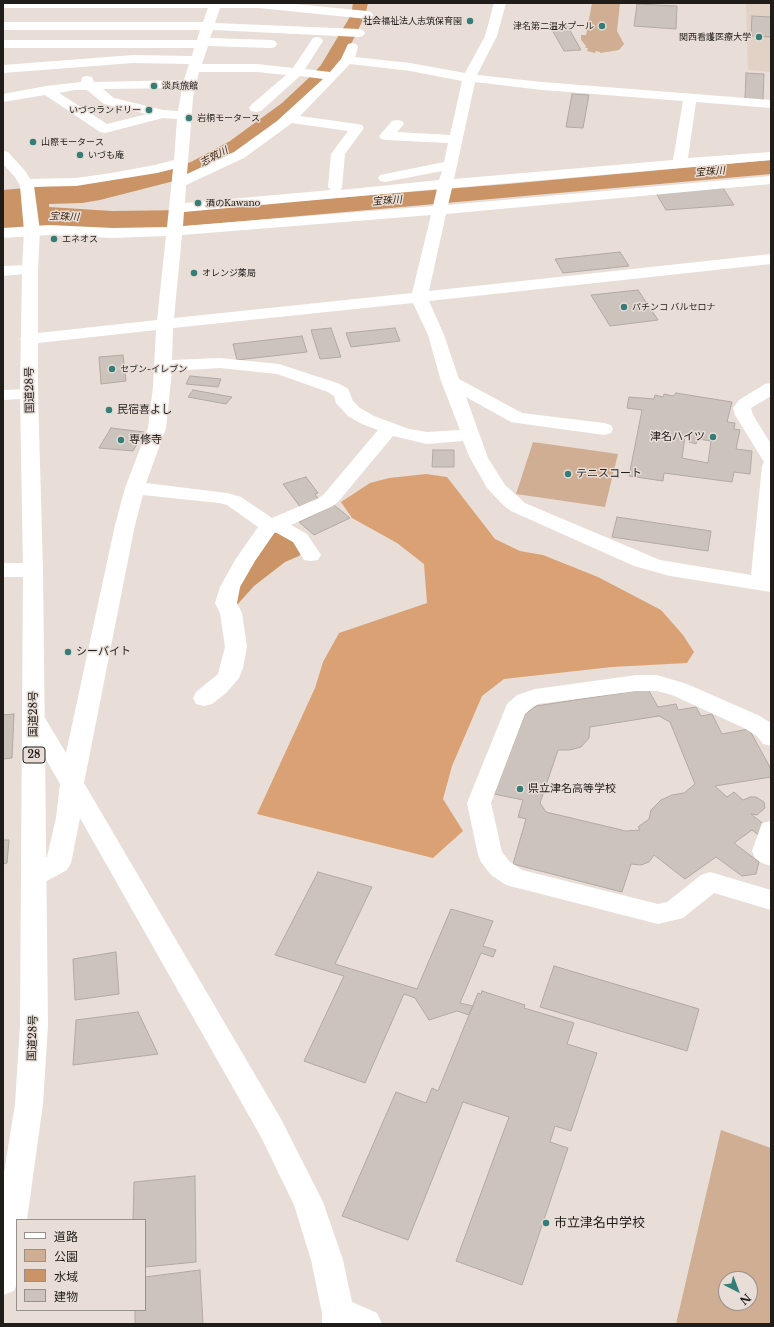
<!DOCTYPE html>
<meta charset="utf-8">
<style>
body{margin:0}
#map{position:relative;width:774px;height:1327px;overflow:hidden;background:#e8ded7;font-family:"Libre Baskerville","Noto Sans JP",serif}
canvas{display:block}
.frame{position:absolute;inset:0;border:4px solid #1f1c19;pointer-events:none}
.legend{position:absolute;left:16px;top:1219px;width:130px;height:92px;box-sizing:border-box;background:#e8ded7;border:1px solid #98908b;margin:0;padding:5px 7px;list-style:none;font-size:12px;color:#1f1c19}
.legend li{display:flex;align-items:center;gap:8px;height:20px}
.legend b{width:20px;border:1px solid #98908b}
.north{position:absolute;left:718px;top:1271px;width:40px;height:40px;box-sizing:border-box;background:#e8ded7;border:1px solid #98908b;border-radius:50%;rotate:138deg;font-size:11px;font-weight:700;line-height:16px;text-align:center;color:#1f1c19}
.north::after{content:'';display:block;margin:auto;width:14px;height:18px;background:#367d77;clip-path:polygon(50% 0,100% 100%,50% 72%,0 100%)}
</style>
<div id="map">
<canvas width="774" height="1327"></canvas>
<div class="frame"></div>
<ul class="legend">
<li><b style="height:5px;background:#fff"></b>道路</li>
<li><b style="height:11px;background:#d0ae93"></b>公園</li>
<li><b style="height:11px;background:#cb9466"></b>水域</li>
<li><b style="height:11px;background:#ccc3bc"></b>建物</li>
</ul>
<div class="north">N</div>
</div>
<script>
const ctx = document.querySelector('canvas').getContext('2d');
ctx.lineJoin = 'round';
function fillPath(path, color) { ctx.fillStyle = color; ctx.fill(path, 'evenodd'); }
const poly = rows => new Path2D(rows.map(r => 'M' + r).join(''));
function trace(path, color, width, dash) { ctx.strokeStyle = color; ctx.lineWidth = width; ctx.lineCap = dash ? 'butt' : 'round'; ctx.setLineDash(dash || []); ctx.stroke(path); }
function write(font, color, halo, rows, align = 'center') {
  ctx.font = font + ' "Libre Baskerville","Noto Sans JP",serif'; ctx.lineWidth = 3; ctx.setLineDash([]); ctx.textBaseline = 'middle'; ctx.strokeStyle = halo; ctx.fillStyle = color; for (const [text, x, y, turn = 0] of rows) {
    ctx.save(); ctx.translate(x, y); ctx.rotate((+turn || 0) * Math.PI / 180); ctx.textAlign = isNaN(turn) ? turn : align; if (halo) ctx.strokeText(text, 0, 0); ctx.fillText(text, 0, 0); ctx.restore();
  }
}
const built = poly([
 [746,3,771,3,771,72,748,70]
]);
const green = poly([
 [592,3,620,3,617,31,624,44,619,50,600,53,600,52,596,51,595,53,587,51,588,48,585,48,586,46,581,40,581,35,586,35],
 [533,442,618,454,605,507,516,494],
 [721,1130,771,1148,771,1324,676,1324],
 [726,1279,750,1279,750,1303,726,1303]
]);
const forest = poly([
 [426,474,447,477,495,539,520,551,543,555,598,577,661,610,683,635,694,652,687,663,612,667,504,679,482,696,452,766,443,799,463,831,433,858,257,814,315,688,323,662,339,633,427,603,424,564,397,543,352,518,341,502,370,483,389,478]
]);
const water = poly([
 [353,3,368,3,365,16,343,60,321,85,244,150,174,181,100,200,82,203,49,204,49,207,112,211,186,210,508,184,771,160,771,174,166,228,3,229,3,190,47,186,174,167,191,162,230,141,282,103,313,74,321,65,351,15],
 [278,532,289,535,301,554,299,556,285,562,254,586,236,606,242,577,271,534]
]);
const building = poly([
 [637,4,677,6,676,29,634,26,637,4],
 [752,16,771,17,771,37,751,36,752,16],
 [568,27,581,50,564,51,551,28,568,27],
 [746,73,764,74,763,100,745,99,746,73],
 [572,94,589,95,583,128,566,127,572,94],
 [723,188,734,205,666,210,656,193,723,188],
 [620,252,629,266,563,273,555,259,620,252],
 [638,290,658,320,610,326,591,295,638,290],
 [331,328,341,357,320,359,311,330,331,328],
 [395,328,400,341,351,347,346,333,395,328],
 [302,336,307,352,237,360,233,344,302,336],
 [123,355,126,381,101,384,99,357,123,355],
 [190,376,221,379,218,387,186,384,190,376],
 [193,390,232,397,226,404,188,397,193,390],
 [676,393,732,402,727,422,735,423,734,429,740,430,736,449,752,451,750,474,734,472,732,482,664,473,663,481,629,476,642,410,627,408,629,397,654,399,655,395,663,397,664,394,673,396,676,393],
 [685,437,690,438,689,442,696,444,698,439,711,441,708,463,682,458,685,437],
 [111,428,144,432,133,451,99,448,111,428],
 [433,450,454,450,454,467,432,467,433,450],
 [306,477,318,493,315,494,319,500,301,508,283,484,306,477],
 [334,505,350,518,314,535,299,522,334,505],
 [617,517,711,531,708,551,612,537,617,517],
 [648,689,658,707,676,704,678,710,696,707,701,716,712,714,722,734,749,729,771,769,771,777,715,786,727,797,734,792,743,800,750,797,756,797,764,802,765,808,757,815,751,814,771,830,771,844,752,830,734,843,759,862,756,874,742,876,716,857,685,879,654,855,649,862,641,865,631,864,622,892,513,864,526,819,518,817,523,800,494,794,525,714,536,706,648,689],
 [659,716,670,722,695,784,684,793,672,795,661,800,651,810,649,819,638,827,640,830,626,831,546,812,540,803,558,750,570,750,581,747,589,738,590,727,659,716],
 [14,714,12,758,3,759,3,715,14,714],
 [3,840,9,840,7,863,3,864,3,840],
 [318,872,372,887,335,964,417,989,451,909,493,921,483,946,496,950,493,957,481,953,460,1003,473,1006,469,1015,457,1011,429,1020,415,998,404,994,365,1083,304,1061,344,976,275,955,318,872],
 [116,952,119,994,75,1000,73,959,116,952],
 [554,966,699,1009,687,1051,540,1007,554,966],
 [482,991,525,1005,524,1008,574,1023,567,1044,597,1053,571,1131,555,1126,550,1142,568,1148,522,1285,456,1261,509,1117,463,1102,408,1240,342,1216,396,1092,426,1103,432,1088,438,1091,478,993,481,994,482,991],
 [138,1012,158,1054,73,1065,76,1020,138,1012],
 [195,1176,196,1262,145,1267,145,1220,133,1220,134,1182,195,1176],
 [200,1270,203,1324,135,1324,135,1310,145,1310,145,1277,200,1270]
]);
const minor = poly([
 [3,3,284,3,367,11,371,12,373,15,371,18,367,19,259,8,220,8,215,23,359,29,363,30,365,33,363,36,359,37,213,30,210,38,271,40,275,41,277,44,275,47,271,48,208,46,202,64,257,64,293,68,313,38,317,37,321,38,323,41,305,69,330,72,341,59,348,44,352,43,356,44,358,47,355,57,410,63,465,73,485,36,494,3,506,3,497,36,477,75,542,82,771,100,771,108,696,102,688,158,771,152,771,160,452,188,448,205,771,176,771,184,446,214,429,291,771,254,771,264,429,301,444,335,459,379,522,413,604,423,611,425,613,429,611,433,604,435,517,423,511,422,466,397,488,458,505,485,525,503,660,560,751,575,762,466,764,462,735,415,733,408,739,400,765,384,771,383,771,396,751,408,753,415,771,444,771,592,670,576,634,566,511,511,503,505,487,488,470,458,463,441,427,444,393,436,338,502,333,506,291,525,307,534,321,555,318,560,311,561,304,560,293,542,275,532,255,561,240,587,237,603,242,613,247,647,243,668,239,678,226,693,212,704,204,706,196,704,193,698,196,692,218,674,225,647,220,613,215,603,220,587,235,560,258,527,227,505,219,503,143,495,135,525,84,783,281,1119,323,1202,343,1260,352,1302,377,1313,382,1324,322,1324,322,1313,311,1260,294,1205,261,1137,80,818,71,863,67,870,43,883,34,886,25,883,21,876,25,869,47,857,56,818,60,784,23,719,26,713,34,711,42,713,66,753,115,525,125,488,148,428,153,387,156,330,29,344,23,343,20,339,23,335,29,334,157,320,166,236,113,238,49,235,3,238,3,228,49,225,113,228,167,227,173,169,157,173,76,186,26,187,21,186,19,183,21,180,26,179,76,178,111,173,155,165,174,160,177,119,163,118,105,133,100,132,45,95,3,102,3,94,46,86,81,82,82,77,87,76,92,77,94,82,184,80,189,64,133,63,3,73,3,65,133,55,192,56,194,48,3,48,3,40,197,40,200,30,3,30,3,22,203,22,208,8,3,8,3,3],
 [350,64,410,71,462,81,450,135,397,132,404,124,402,121,397,120,392,121,379,136,381,139,386,140,448,143,444,162,380,175,378,178,380,181,385,182,442,171,439,180,341,190,342,187,345,154,364,128,362,125,357,124,300,116,350,64],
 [199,72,257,72,286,75,251,105,249,108,251,111,256,112,261,111,300,76,323,79,277,121,234,152,187,174,193,98,199,72],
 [475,82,542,90,683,101,673,160,454,179,475,82],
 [182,88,178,111,163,110,114,98,103,89,182,88],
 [74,90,87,90,104,104,147,114,107,124,59,93,74,90],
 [292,123,348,131,331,154,328,187,331,190,185,203,186,185,244,158,292,123],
 [437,189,433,206,183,226,184,212,437,189],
 [431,215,412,293,174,318,182,235,431,215],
 [413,303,428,335,441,381,460,430,427,432,409,429,374,416,360,408,353,401,348,389,340,384,279,364,220,358,172,360,173,328,413,303],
 [220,368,277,374,328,392,334,396,336,403,348,416,362,424,378,430,324,494,319,498,272,518,241,497,227,493,146,483,166,428,172,371,220,368],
 [30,265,36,267,38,270,36,273,3,276,3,266,30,265],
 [29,389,35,390,38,394,35,398,3,400,3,390,29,389],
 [3,563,33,563,40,565,43,570,40,575,33,577,3,577,3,563],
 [637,675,657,675,687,684,760,716,771,723,771,746,763,744,757,736,744,728,672,695,657,691,637,691,538,704,533,707,525,714,491,803,502,852,509,861,522,870,658,904,667,902,701,875,710,872,771,890,771,910,714,893,683,918,658,924,506,885,491,875,481,862,478,855,467,803,507,704,517,695,535,689,637,675],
 [771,821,771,866,762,863,755,858,752,851,762,823,771,821]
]);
const highway = poly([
 [3,151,8,152,26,172,34,186,40,231,38,270,38,394,43,570,48,1025,43,1104,27,1220,17,1220,17,1284,14,1291,3,1295,3,1179,15,1104,20,1025,23,570,20,394,22,270,24,231,20,186,15,177,3,164,3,151]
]);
const markers = [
 [470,21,4,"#367d77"],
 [602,26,4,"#367d77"],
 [759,37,4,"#367d77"],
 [154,86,4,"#367d77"],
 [149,110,4,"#367d77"],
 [189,118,4,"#367d77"],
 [33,142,4,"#367d77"],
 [80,155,4,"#367d77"],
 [198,203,4,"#367d77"],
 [54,239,4,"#367d77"],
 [194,273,4,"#367d77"],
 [624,307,4,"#367d77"],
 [112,369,4,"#367d77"],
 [109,410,4,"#367d77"],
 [713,437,4,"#367d77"],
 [121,440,4,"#367d77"],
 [568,474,4,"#367d77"],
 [68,652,4,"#367d77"],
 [520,789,4,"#367d77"],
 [546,1223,4,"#367d77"]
];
const farPoinames = [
 ["社会福祉法人志筑保育園",462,21,"right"],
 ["津名第二温水プール",594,26,"right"],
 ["関西看護医療大学",751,37,"right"],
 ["淡兵旅館",162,86],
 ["いづつランドリー",141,110,"right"],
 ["岩桐モータース",197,118],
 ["山際モータース",41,142],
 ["いづも庵",88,155],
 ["酒のKawano",206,203],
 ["エネオス",62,239],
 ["オレンジ薬局",202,273],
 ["パチンコ バルセロナ",632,307],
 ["セブン-イレブン",120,369]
];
const farWaternames = [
 ["志筑川",214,157,-28],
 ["宝珠川",710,172,-5],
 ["宝珠川",387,201,-5],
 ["宝珠川",64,217,2]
];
const shields = [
 [34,755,22]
];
const shieldNames = [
 ["28",34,755]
];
const streetNames = [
 ["国道28号",30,390,-91],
 ["国道28号",34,714,-90],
 ["国道28号",33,1038,-88]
];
const poiNames = [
 ["民宿喜よし",117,410],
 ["津名ハイツ",705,437,"right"],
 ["専修寺",129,440],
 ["テニスコート",576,474],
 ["シーバイト",76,652],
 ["県立津名高等学校",528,789]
];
const nearPoinames = [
 ["市立津名中学校",554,1223]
];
fillPath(built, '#e2d2c6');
fillPath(green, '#d0ae93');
fillPath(forest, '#daa274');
fillPath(water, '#cb9466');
fillPath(building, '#ccc3bc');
trace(building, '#b2a9a2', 1);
fillPath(minor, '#fff');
fillPath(highway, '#fff');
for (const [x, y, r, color] of markers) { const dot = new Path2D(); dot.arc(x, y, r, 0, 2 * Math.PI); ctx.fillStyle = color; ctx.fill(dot); trace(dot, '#e8ded7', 1.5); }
write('9px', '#1f1c19', '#e8ded7', farPoinames, 'left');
write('italic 10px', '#3b240f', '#e8ded7', farWaternames);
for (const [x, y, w] of shields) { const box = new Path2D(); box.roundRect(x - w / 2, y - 8, w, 16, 3); ctx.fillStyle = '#e8ded7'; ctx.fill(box); trace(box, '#1f1c19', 1); }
write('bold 10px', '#1f1c19', null, shieldNames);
write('11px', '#1f1c19', '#e8ded7', streetNames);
write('11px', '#1f1c19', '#e8ded7', poiNames, 'left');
write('13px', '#1f1c19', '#e8ded7', nearPoinames, 'left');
</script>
